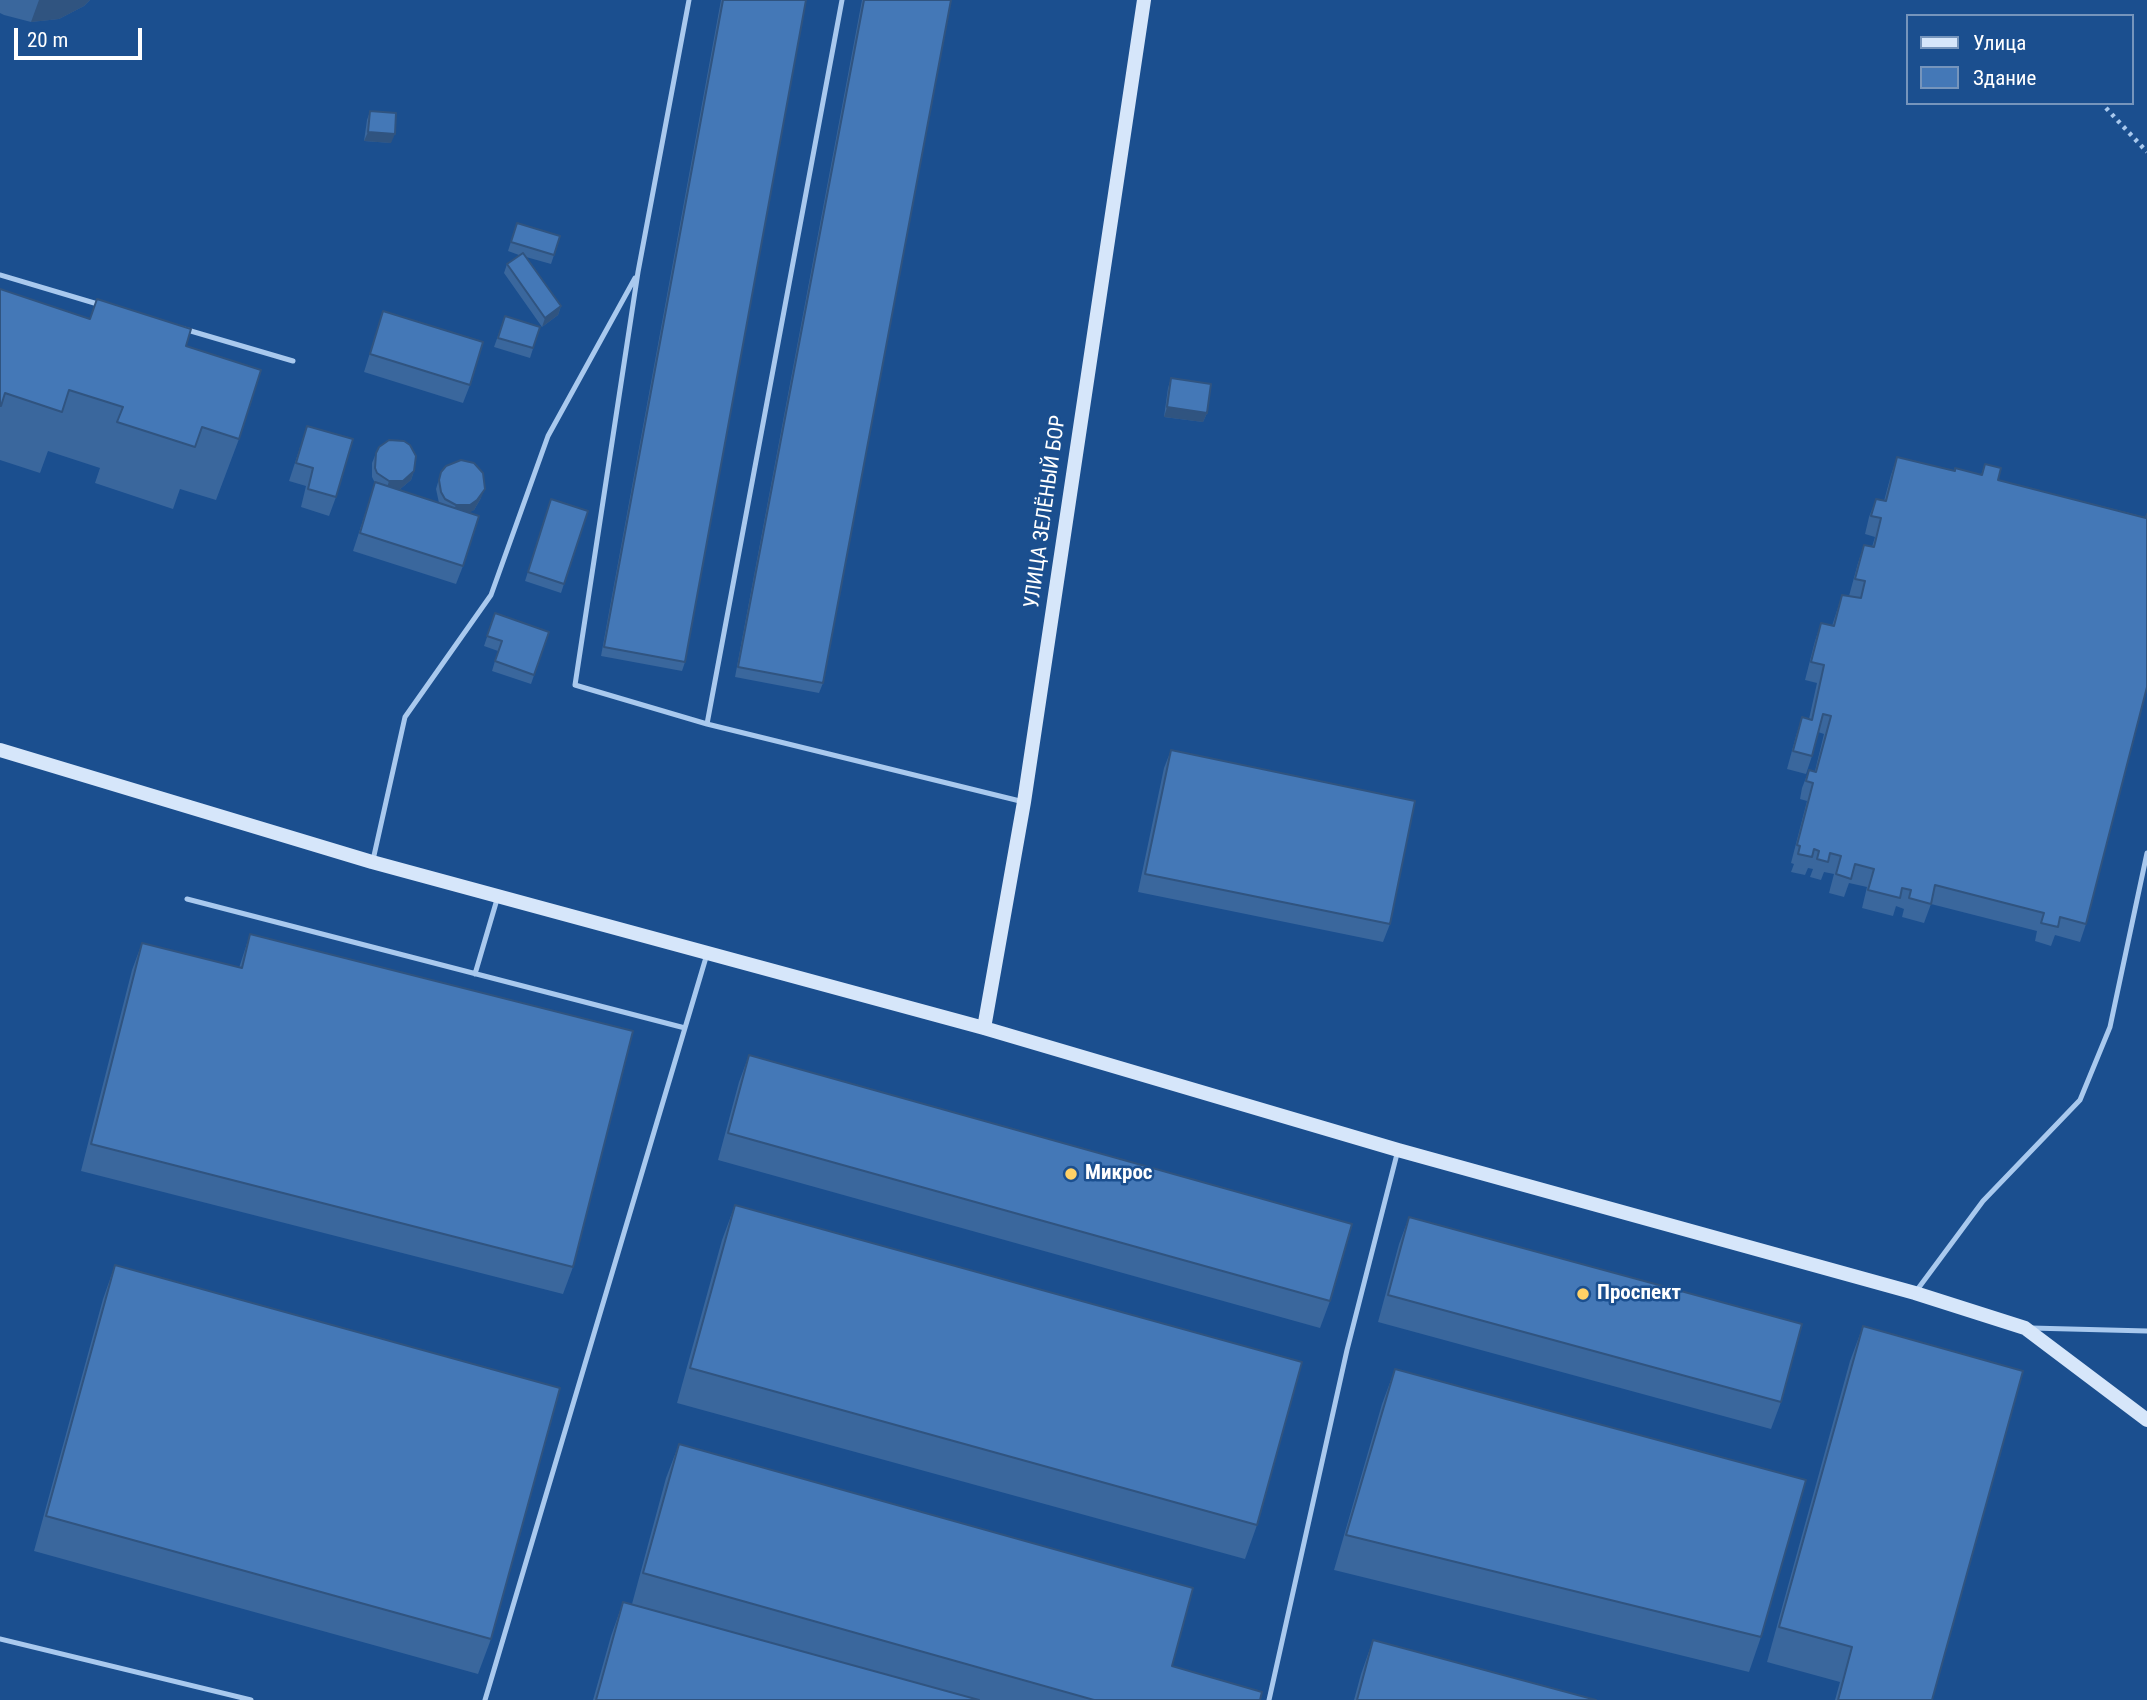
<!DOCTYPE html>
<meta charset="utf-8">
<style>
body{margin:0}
#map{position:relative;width:2147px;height:1700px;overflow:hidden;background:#1b4f8f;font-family:"Roboto Condensed",sans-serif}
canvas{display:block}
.legend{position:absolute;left:1906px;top:14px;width:228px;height:91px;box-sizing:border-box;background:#1b4f8f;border:2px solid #7695bc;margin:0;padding:9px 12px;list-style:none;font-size:21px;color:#fff}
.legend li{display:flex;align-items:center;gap:14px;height:35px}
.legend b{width:35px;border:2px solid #7695bc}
.scale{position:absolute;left:14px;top:28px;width:128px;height:32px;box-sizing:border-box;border:4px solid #fff;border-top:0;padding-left:9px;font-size:21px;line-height:24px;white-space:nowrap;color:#fff;-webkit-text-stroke:5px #1b4f8f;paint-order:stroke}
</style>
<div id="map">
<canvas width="2147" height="1700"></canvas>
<ul class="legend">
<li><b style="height:9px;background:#d6e6fa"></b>Улица</li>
<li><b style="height:19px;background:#4478b7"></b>Здание</li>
</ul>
<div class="scale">20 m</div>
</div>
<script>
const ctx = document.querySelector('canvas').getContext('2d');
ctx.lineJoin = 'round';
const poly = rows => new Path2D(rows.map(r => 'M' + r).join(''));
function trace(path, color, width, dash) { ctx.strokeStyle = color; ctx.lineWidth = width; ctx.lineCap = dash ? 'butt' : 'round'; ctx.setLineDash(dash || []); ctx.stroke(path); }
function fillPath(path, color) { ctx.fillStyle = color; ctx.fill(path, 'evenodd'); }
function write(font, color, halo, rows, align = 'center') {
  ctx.font = font + ' "Roboto Condensed",sans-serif'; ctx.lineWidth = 5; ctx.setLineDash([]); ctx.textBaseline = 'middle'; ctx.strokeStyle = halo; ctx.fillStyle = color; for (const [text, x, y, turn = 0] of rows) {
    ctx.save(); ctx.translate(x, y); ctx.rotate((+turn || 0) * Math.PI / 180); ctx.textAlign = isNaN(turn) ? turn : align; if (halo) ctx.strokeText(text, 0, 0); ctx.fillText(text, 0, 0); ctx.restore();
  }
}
const path = poly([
 [2106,108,2147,152]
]);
const lane = poly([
 [689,0,638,272,575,685,707,724,1024,802],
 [0,275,101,305],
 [184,329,293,361],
 [707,724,842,0],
 [373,860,405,717,491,595,548,436,635,278],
 [187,899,685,1028],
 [475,974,498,896],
 [1917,1290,1983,1201,2080,1100,2110,1027,2147,853],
 [2031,1328,2147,1331],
 [0,1639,251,1700],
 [485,1700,707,954],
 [1269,1700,1347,1350,1398,1150]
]);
const secondary = poly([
 [0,750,372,862,984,1028,1398,1150,1915,1293,2025,1328,2147,1420],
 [984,1028,1024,802,1144,0]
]);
const wall = poly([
 [0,0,90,0,84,6,59,19,31,22,4,15,0,13],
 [721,0,806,0,685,662,682,671,601,656],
 [862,0,951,0,823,683,819,693,735,677],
 [370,111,391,143,364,141,367,120],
 [517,223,554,255,551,264,526,257,561,306,558,315,542,327,504,273,507,264,519,255,508,251],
 [0,289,89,319,186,346,239,439,216,500,180,489,173,509,95,483,100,468,48,451,40,473,0,460],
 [383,311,470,385,463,403,364,372],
 [505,316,540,327,530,358,494,347],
 [1171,378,1207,413,1203,422,1164,417,1168,388],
 [307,426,336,497,329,516,301,507,306,486,289,481],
 [376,453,414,471,411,480,399,490,439,503,436,489,441,472,481,498,474,510,469,512,463,566,456,584,353,551,375,483,372,477,372,463],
 [1897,457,1954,471,1981,475,1985,464,1998,480,2145,517,2147,513,2086,924,2080,942,2055,935,2051,946,2035,941,2037,931,1931,904,1924,923,1902,917,1904,909,1896,906,1893,916,1862,908,1867,887,1849,883,1844,897,1829,893,1834,874,1824,872,1821,880,1810,877,1813,869,1808,868,1805,875,1791,872,1794,864,1791,863,1807,801,1800,799,1802,788,1809,770,1815,771,1824,734,1818,732,1812,756,1806,774,1787,769,1796,736,1802,717,1809,719,1817,683,1805,680,1815,641,1821,623,1832,626,1842,595,1849,596,1858,563,1864,545,1872,547,1875,537,1865,534,1869,517,1876,499,1884,501,1891,475],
 [551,499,588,511,561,593,525,581],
 [495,613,549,632,531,684,492,671,498,651,484,646],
 [1171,750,1390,924,1383,942,1138,892,1164,768],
 [250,934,573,1267,563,1294,81,1171,132,970,142,943,239,968],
 [749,1055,1330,1301,1320,1328,718,1160,739,1082],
 [735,1205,1257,1525,1245,1559,677,1403,722,1240],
 [1409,1217,1781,1402,1771,1429,1378,1322,1399,1244],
 [115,1265,491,1639,478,1674,34,1551,103,1299],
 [1863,1326,1932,1700,1835,1700,1840,1682,1767,1662,1850,1361],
 [1395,1369,1761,1637,1749,1672,1334,1570,1382,1404],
 [679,1444,1172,1666,1260,1700,593,1700,611,1636,623,1602,632,1604,666,1478],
 [1373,1640,1596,1700,1354,1700,1361,1674]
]);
const shadedWall = poly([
 [39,0,90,0,84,6,59,19,31,22],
 [368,132,395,134,391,143,364,141],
 [561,306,558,315,542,327,545,318],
 [1167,407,1207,413,1203,422,1164,417],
 [414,471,411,480,399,490,386,491,389,481],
 [485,489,481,498,474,510,467,514,452,514,456,505]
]);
const building = poly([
 [723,0,806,0,685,662,604,647,723,0],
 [864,0,951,0,823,683,738,667,864,0],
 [370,111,396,113,395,134,368,132,370,111],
 [517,223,560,236,554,255,511,242,517,223],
 [523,253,561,306,545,318,507,264,523,253],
 [0,289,90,319,97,299,191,329,186,346,261,370,239,439,202,427,195,447,117,422,123,407,69,390,62,412,5,393,1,406,0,406,0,289],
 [383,311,483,342,470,385,370,354,383,311],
 [505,316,540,327,533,348,498,338,505,316],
 [1171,378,1211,384,1207,413,1167,407,1171,378],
 [307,426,353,439,336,497,308,489,313,468,296,463,307,426],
 [389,440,404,441,410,445,416,456,414,471,403,481,389,481,377,473,375,468,376,453,379,447,389,440],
 [1897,457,1955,471,1955,468,1982,475,1985,464,2001,468,1998,480,2146,518,2147,514,2147,687,2086,924,2060,917,2058,927,2041,923,2044,913,1935,885,1931,904,1909,898,1911,890,1902,888,1900,898,1868,890,1874,869,1855,864,1851,879,1836,874,1841,856,1830,853,1828,862,1817,859,1819,851,1814,849,1812,857,1798,854,1800,846,1797,845,1813,783,1806,781,1809,770,1816,772,1831,716,1823,714,1812,756,1793,751,1802,717,1812,720,1824,665,1811,662,1821,623,1834,626,1842,595,1861,598,1865,581,1855,579,1864,545,1874,547,1881,518,1871,516,1876,499,1886,501,1897,457],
 [461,460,474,463,483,473,485,489,477,500,470,505,456,505,445,499,441,492,439,480,441,472,446,466,461,460],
 [375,482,479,516,463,566,360,533,375,482],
 [551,499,588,511,564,584,528,572,551,499],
 [495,613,549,632,534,675,495,661,502,641,487,636,495,613],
 [1171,750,1415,801,1390,924,1145,874,1171,750],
 [250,934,633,1031,573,1267,91,1144,142,943,242,968,250,934],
 [749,1055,1352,1224,1330,1301,728,1133,749,1055],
 [735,1205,1302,1362,1257,1525,690,1368,735,1205],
 [1409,1217,1802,1324,1781,1402,1388,1295,1409,1217],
 [115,1265,560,1388,491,1639,46,1516,115,1265],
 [1863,1326,2023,1371,1932,1700,1838,1700,1852,1647,1779,1627,1863,1326],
 [1395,1369,1806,1480,1761,1637,1346,1535,1395,1369],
 [679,1444,1193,1588,1172,1666,1262,1692,1260,1700,1094,1700,643,1573,679,1444],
 [623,1602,979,1700,596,1700,623,1602],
 [1373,1640,1596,1700,1357,1700,1373,1640]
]);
const markers = [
 [1071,1174,7,"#ffd166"],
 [1583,1294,7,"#ffd166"]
];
const streetNames = [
 ["УЛИЦА ЗЕЛЁНЫЙ БОР",1046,512,-82]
];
const poiNames = [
 ["Микрос",1085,1174],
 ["Проспект",1597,1294]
];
trace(path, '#a9c9ee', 4.5, [3.5, 5]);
trace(lane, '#a9c9ee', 5);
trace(secondary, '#d6e6fa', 14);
fillPath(wall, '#3a679d');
fillPath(shadedWall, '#305480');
fillPath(building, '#4478b7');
trace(building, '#305480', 2);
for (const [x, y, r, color] of markers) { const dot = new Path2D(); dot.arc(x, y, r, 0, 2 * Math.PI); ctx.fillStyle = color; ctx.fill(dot); trace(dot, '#1b4f8f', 2.5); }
write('21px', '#fff', '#1b4f8f', streetNames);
write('bold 21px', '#fff', '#1b4f8f', poiNames, 'left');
</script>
